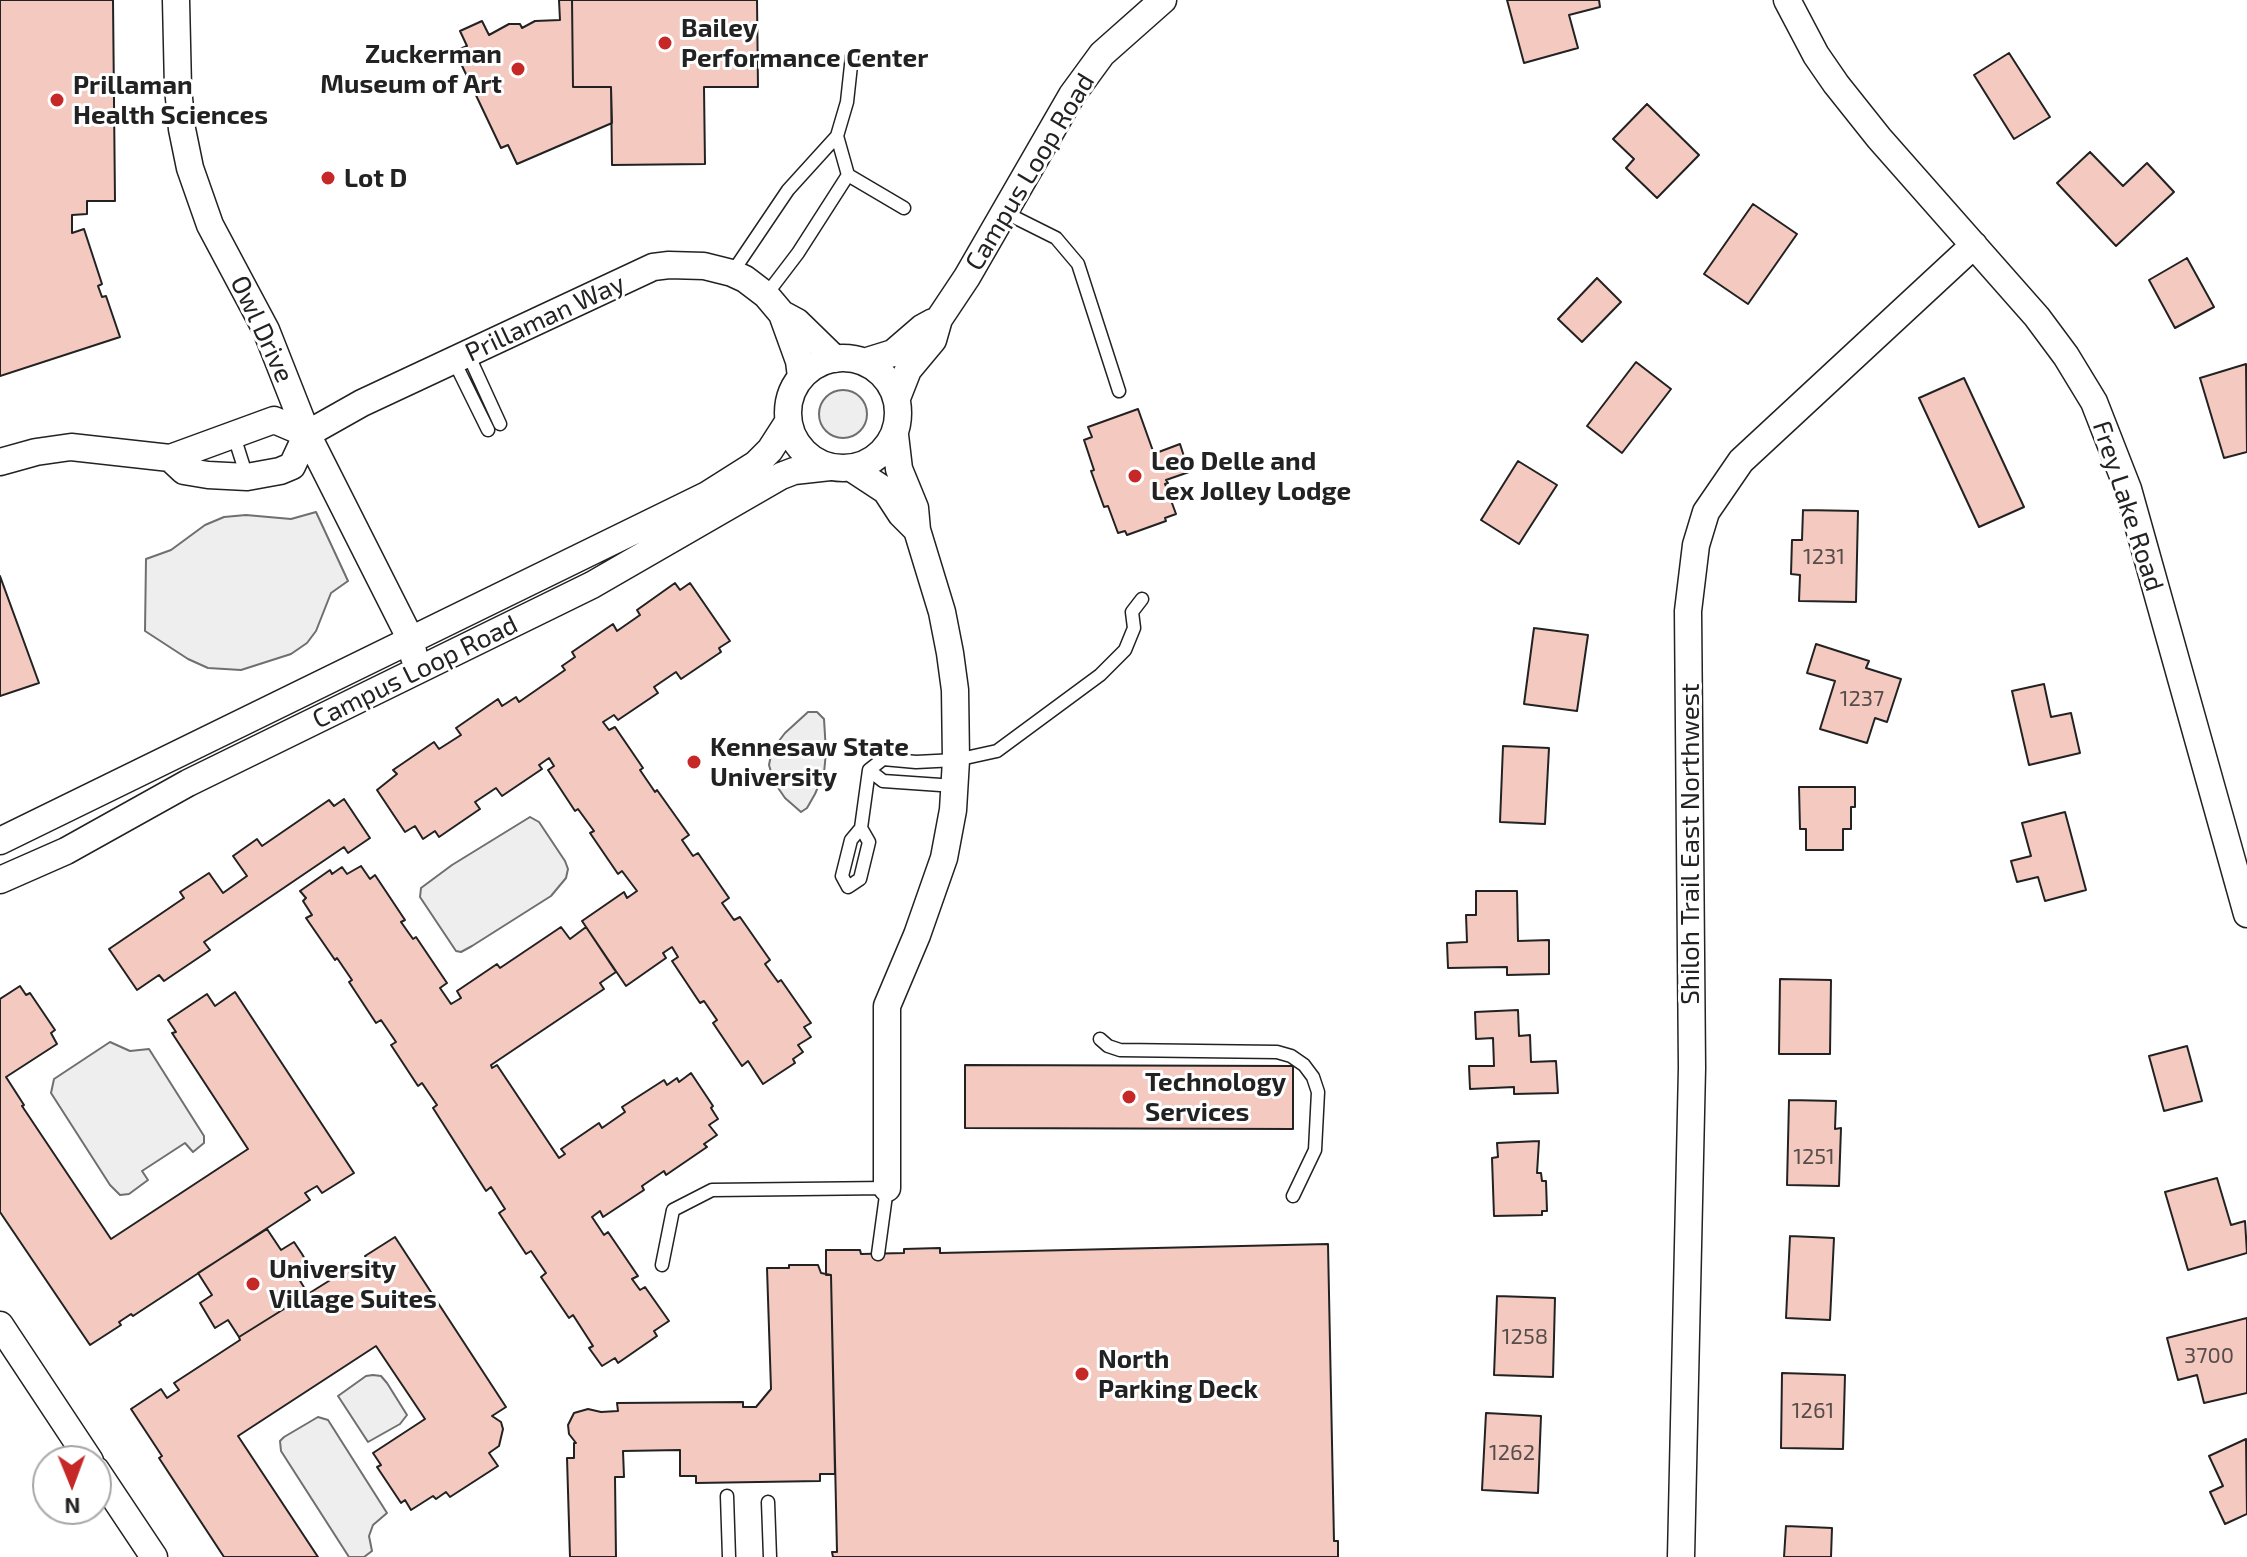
<!DOCTYPE html>
<style>
body{margin:0}
#map{position:relative;width:2247px;height:1557px;overflow:hidden;background:#fff;font-family:"Exo 2",sans-serif}
canvas{display:block}
.north{position:absolute;left:32px;top:1445px;width:80px;height:80px;box-sizing:border-box;background:#fff;border:2px solid #a7a7a7;border-radius:50%;rotate:179deg;font-size:22px;font-weight:700;line-height:32px;text-align:center;color:#222}
.north::after{content:'';display:block;margin:auto;width:28px;height:36px;background:#c62828;clip-path:polygon(50% 0,100% 100%,50% 72%,0 100%)}
</style>
<div id="map">
<canvas width="2247" height="1557"></canvas>
<div class="north">N</div>
</div>
<script>
const ctx = document.querySelector('canvas').getContext('2d');
ctx.lineJoin = 'round';
function fillPath(path, color) { ctx.fillStyle = color; ctx.fill(path, 'evenodd'); }
const poly = rows => new Path2D(rows.map(r => 'M' + r).join(''));
function trace(path, color, width, dash) { ctx.strokeStyle = color; ctx.lineWidth = width; ctx.lineCap = dash ? 'butt' : 'round'; ctx.setLineDash(dash || []); ctx.stroke(path); }
function write(font, color, halo, rows, align = 'center') {
  ctx.font = font + ' "Exo 2",sans-serif'; ctx.lineWidth = 6; ctx.setLineDash([]); ctx.textBaseline = 'middle'; ctx.strokeStyle = halo; ctx.fillStyle = color; for (const [text, x, y, turn = 0] of rows) {
    ctx.save(); ctx.translate(x, y); ctx.rotate((+turn || 0) * Math.PI / 180); ctx.textAlign = isNaN(turn) ? turn : align; if (halo) ctx.strokeText(text, 0, 0); ctx.fillText(text, 0, 0); ctx.restore();
  }
}
const green = poly([
 '819 414a24 24 0 1 1 48 0a24 24 0 1 1-48 0Z',
 [316,512,348,581,331,593,316,631,307,643,291,654,241,670,208,668,188,659,145,631,146,559,171,550,205,525,224,517,246,515,291,519,316,512],
 [808,712,817,712,824,719,826,752,824,773,815,794,807,808,801,812,785,798,774,782,769,765,772,750,785,733,808,712],
 [530,817,539,822,565,861,568,869,566,878,551,896,472,946,461,952,456,951,420,897,421,888,452,865,530,817],
 [110,1042,130,1051,149,1049,204,1136,204,1143,193,1152,185,1143,142,1171,148,1180,129,1194,120,1195,110,1185,51,1093,54,1079,110,1042],
 [373,1375,381,1376,387,1383,407,1415,400,1424,368,1442,338,1396,366,1376,373,1375],
 [318,1417,328,1420,387,1513,373,1525,369,1536,372,1551,364,1557,349,1557,281,1451,280,1441,284,1437,318,1417]
]);
const building = poly([
 [0,0,113,0,115,201,87,201,87,214,72,215,72,233,84,229,102,284,98,286,102,297,106,296,120,337,0,376,0,0],
 [559,0,572,0,573,87,611,87,612,123,517,164,508,145,501,148,455,51,467,46,460,31,482,21,489,35,509,24,520,24,522,28,535,21,560,20,559,0],
 [572,0,757,0,758,87,704,87,705,164,612,165,611,87,573,87,572,0],
 [1507,0,1599,0,1600,7,1569,15,1578,48,1524,63,1507,0],
 [2009,53,2050,117,2014,139,1974,75,2009,53],
 [1647,104,1699,155,1657,198,1626,168,1634,159,1613,139,1647,104],
 [2090,152,2123,186,2147,163,2174,192,2116,246,2057,183,2090,152],
 [1753,204,1797,234,1748,304,1704,274,1753,204],
 [2187,258,2214,307,2175,328,2149,280,2187,258],
 [1597,278,1621,302,1582,342,1558,319,1597,278],
 [1636,362,1671,389,1622,453,1587,426,1636,362],
 [2246,364,2247,452,2224,458,2200,378,2246,364],
 [1964,378,2024,507,1979,527,1919,398,1964,378],
 [1138,409,1153,451,1155,450,1156,453,1180,444,1189,472,1166,480,1168,483,1165,484,1176,514,1165,518,1166,521,1127,535,1125,531,1118,533,1108,506,1104,507,1091,471,1094,470,1084,440,1092,437,1088,427,1138,409],
 [1518,461,1557,485,1519,544,1481,520,1518,461],
 [1803,510,1858,511,1856,602,1799,601,1800,575,1791,574,1792,540,1802,540,1803,510],
 [0,576,39,683,0,696,0,576],
 [675,583,680,590,690,583,730,641,719,648,721,652,681,679,676,672,654,687,658,693,618,720,614,715,603,722,609,730,615,727,643,768,640,770,655,792,657,790,689,835,682,840,693,856,698,853,729,898,722,903,734,920,740,917,770,960,765,964,778,982,781,980,811,1023,804,1027,811,1037,798,1045,803,1052,793,1059,795,1063,763,1084,748,1061,742,1066,713,1023,717,1020,704,1001,700,1003,672,961,678,957,672,947,663,953,666,958,626,986,582,921,624,892,627,898,637,891,622,871,618,874,590,833,594,831,578,809,575,811,548,770,554,766,549,758,539,765,542,769,502,796,496,788,475,802,480,809,439,837,435,831,423,839,415,826,405,832,377,790,397,774,393,770,434,742,439,749,461,735,456,728,498,699,502,706,516,697,519,702,565,670,562,666,575,657,572,652,613,624,617,631,640,615,637,610,675,583],
 [1534,628,1588,635,1577,711,1524,704,1534,628],
 [1816,644,1869,661,1866,668,1901,679,1887,722,1875,718,1867,743,1820,729,1835,681,1807,673,1816,644],
 [2044,684,2051,717,2071,713,2080,753,2029,765,2012,691,2044,684],
 [1503,746,1549,748,1545,824,1500,822,1503,746],
 [1799,787,1855,787,1855,807,1851,807,1851,829,1843,829,1843,850,1806,850,1806,829,1800,829,1799,787],
 [344,799,370,838,348,853,344,847,204,942,210,950,164,981,159,975,137,990,109,949,184,898,180,892,209,873,223,893,247,876,233,856,257,839,262,846,329,800,334,806,344,799],
 [2065,812,2086,890,2045,901,2038,877,2017,882,2011,861,2031,856,2022,823,2065,812],
 [361,866,370,879,375,875,405,920,401,922,413,939,416,937,447,983,440,988,451,1004,461,998,457,991,497,964,500,968,561,927,570,939,586,927,616,972,600,983,604,989,491,1065,492,1068,497,1065,559,1158,565,1154,561,1149,599,1123,602,1128,625,1112,622,1107,664,1080,667,1085,677,1078,679,1082,691,1073,713,1106,711,1108,718,1119,709,1125,717,1135,704,1144,707,1147,666,1175,664,1171,642,1186,644,1190,603,1217,600,1211,592,1217,604,1235,608,1232,638,1276,632,1279,640,1290,645,1287,669,1321,654,1331,657,1336,618,1363,615,1358,602,1366,589,1348,593,1346,573,1315,569,1318,541,1277,546,1273,531,1251,526,1254,499,1213,505,1209,491,1187,486,1191,433,1108,437,1105,422,1083,418,1086,391,1045,396,1042,381,1020,376,1023,349,982,352,980,337,958,335,960,306,918,312,915,303,901,306,898,300,891,330,870,332,874,342,867,347,874,361,866],
 [1476,891,1517,891,1518,941,1549,940,1549,974,1507,975,1507,967,1448,968,1447,943,1467,942,1466,915,1476,915,1476,891],
 [1780,979,1831,980,1830,1054,1779,1054,1780,979],
 [20,986,26,995,30,993,55,1030,51,1033,57,1044,6,1077,24,1105,22,1106,111,1239,248,1149,172,1033,176,1032,168,1020,207,994,215,1006,235,992,354,1173,322,1193,317,1186,305,1193,310,1200,133,1316,131,1314,119,1322,121,1325,90,1345,0,1212,0,999,20,986],
 [1518,1010,1519,1036,1530,1035,1531,1062,1556,1061,1558,1093,1514,1094,1514,1087,1470,1089,1469,1066,1494,1066,1493,1038,1476,1039,1475,1012,1518,1010],
 [2187,1046,2202,1101,2164,1111,2149,1056,2187,1046],
 [965,1065,1293,1066,1293,1129,965,1128,965,1065],
 [1789,1100,1836,1101,1835,1129,1841,1128,1839,1186,1787,1185,1789,1100],
 [1539,1141,1537,1173,1541,1173,1542,1181,1546,1181,1547,1211,1542,1211,1542,1215,1494,1216,1492,1158,1498,1157,1497,1143,1539,1141],
 [2217,1178,2231,1225,2245,1221,2247,1253,2188,1270,2165,1192,2217,1178],
 [267,1229,281,1250,294,1242,302,1254,309,1266,296,1274,308,1294,239,1337,228,1320,215,1328,200,1303,212,1295,198,1273,267,1229],
 [1790,1236,1834,1238,1830,1320,1786,1318,1790,1236],
 [395,1237,506,1407,492,1416,501,1422,503,1429,499,1446,489,1453,498,1466,450,1497,446,1492,436,1499,433,1496,411,1510,405,1500,401,1503,377,1467,381,1465,373,1453,425,1419,376,1346,238,1436,318,1557,224,1557,159,1458,162,1456,131,1409,161,1389,167,1398,179,1390,174,1383,240,1340,239,1337,356,1264,362,1273,372,1267,365,1256,395,1237],
 [1328,1244,1334,1541,1338,1541,1338,1557,833,1557,832,1552,837,1552,831,1275,826,1275,826,1250,860,1250,861,1254,904,1253,904,1249,940,1248,940,1253,1328,1244],
 [789,1265,818,1265,821,1273,831,1275,835,1474,820,1474,820,1481,696,1483,696,1476,680,1476,680,1450,623,1451,624,1477,615,1477,616,1557,570,1557,567,1458,574,1458,574,1443,576,1443,569,1434,568,1425,574,1413,588,1409,601,1412,618,1411,617,1403,743,1402,743,1407,756,1407,771,1389,767,1268,789,1268,789,1265],
 [1497,1296,1555,1298,1553,1377,1494,1375,1497,1296],
 [2247,1318,2247,1393,2204,1403,2197,1375,2178,1380,2167,1338,2247,1318],
 [1782,1373,1845,1375,1843,1449,1781,1448,1782,1373],
 [1486,1413,1541,1416,1538,1493,1482,1490,1486,1413],
 [2246,1439,2247,1514,2225,1524,2210,1492,2223,1486,2209,1456,2246,1439],
 [1786,1526,1832,1528,1831,1557,1784,1557,1786,1526]
]);
const service = poly([
 [837,136,848,175],
 [1004,212,1056,238,1078,264,1119,391],
 [732,273,788,190,837,136,847,102,852,56],
 [766,295,798,253,848,175,904,208],
 [468,354,500,424],
 [454,361,488,430],
 [234,436,247,477],
 [869,770,883,781,955,786],
 [861,828,869,842,860,879,848,887,842,876,851,840,861,828,869,770,883,759,916,762,956,760,997,751,1100,675,1125,650,1134,628,1132,612,1142,599],
 [1100,1039,1108,1046,1120,1050,1277,1052,1291,1056,1304,1065,1313,1077,1318,1092,1315,1150,1293,1196],
 [662,1265,673,1210,712,1190,887,1188,878,1254],
 [727,1496,729,1557],
 [768,1502,770,1557]
]);
const minor = poly([
 [176,0,178,88,182,129,190,168,210,225,266,330,307,434,411,640,414,657],
 [1787,0,1816,55,1836,84,1879,138,2037,317,2066,356,2094,402,2128,489,2247,914],
 [784,315,797,322,835,359],
 '788 413a55 55 0 1 1 110 0a55 55 0 1 1-110 0Z',
 [864,362,893,353,922,328,933,322],
 [897,398,908,370,933,340,939,319,967,277,1072,95,1102,54,1163,0],
 [307,434,362,403,653,267,669,265,704,266,732,273,745,279,766,295,782,314,799,361,801,377],
 [170,458,184,471,208,475,247,477,280,471,292,466,307,434],
 [0,462,36,452,71,447,170,458,274,420,307,434],
 [851,468,886,491,901,514,917,530],
 [0,841,707,495,756,464,770,450,788,422],
 [0,880,66,851,188,783,592,585,781,476,794,471,830,467],
 [887,1188,887,1006,917,935,944,858,953,810,956,760,955,690,950,653,942,612,917,530,915,508,899,469,895,435],
 [0,1325,90,1461],
 [96,1470,154,1557],
 [1681,1557,1692,1068,1688,611,1696,545,1706,512,1741,461,1974,245]
]);
const markers = [
 [665,43,8,"#c62828"],
 [518,69,8,"#c62828"],
 [57,100,8,"#c62828"],
 [328,178,8,"#c62828"],
 [1135,476,8,"#c62828"],
 [694,762,8,"#c62828"],
 [1129,1097,8,"#c62828"],
 [253,1284,8,"#c62828"],
 [1082,1374,8,"#c62828"]
];
const numberNames = [
 ["1231",1824,557],
 ["1237",1862,699],
 ["1251",1814,1157],
 ["1258",1525,1337],
 ["3700",2209,1356],
 ["1261",1813,1411],
 ["1262",1512,1453]
];
const poiNames = [
 ["Bailey",681,28],
 ["Performance Center",681,58],
 ["Zuckerman",502,54,"right"],
 ["Museum of Art",502,84,"right"],
 ["Prillaman",73,85],
 ["Health Sciences",73,115],
 ["Lot D",344,178],
 ["Leo Delle and",1151,461],
 ["Lex Jolley Lodge",1151,491],
 ["Kennesaw State",710,747],
 ["University",710,777],
 ["Technology",1145,1082],
 ["Services",1145,1112],
 ["University",269,1269],
 ["Village Suites",269,1299],
 ["North",1098,1359],
 ["Parking Deck",1098,1389]
];
const streetNames = [
 ["Campus Loop Road",1030,172,-59],
 ["Prillaman Way",545,318,-25],
 ["Owl Drive",262,329,65],
 ["Frey Lake Road",2128,506,72],
 ["Campus Loop Road",415,672,-26],
 ["Shiloh Trail East Northwest",1690,844,-90]
];
fillPath(green, '#eee');
trace(green, '#6f6f6f', 2);
fillPath(building, '#f3c9c0');
trace(building, '#222', 2);
trace(service, '#222', 15);
trace(minor, '#222', 29);
trace(service, '#fff', 12);
trace(minor, '#fff', 26);
for (const [x, y, r, color] of markers) { const dot = new Path2D(); dot.arc(x, y, r, 0, 2 * Math.PI); ctx.fillStyle = color; ctx.fill(dot); trace(dot, '#fff', 3); }
write('22px', '#564c4a', null, numberNames);
write('bold 26px', '#222', '#fff', poiNames, 'left');
write('26px', '#222', '#fff', streetNames);
</script>
